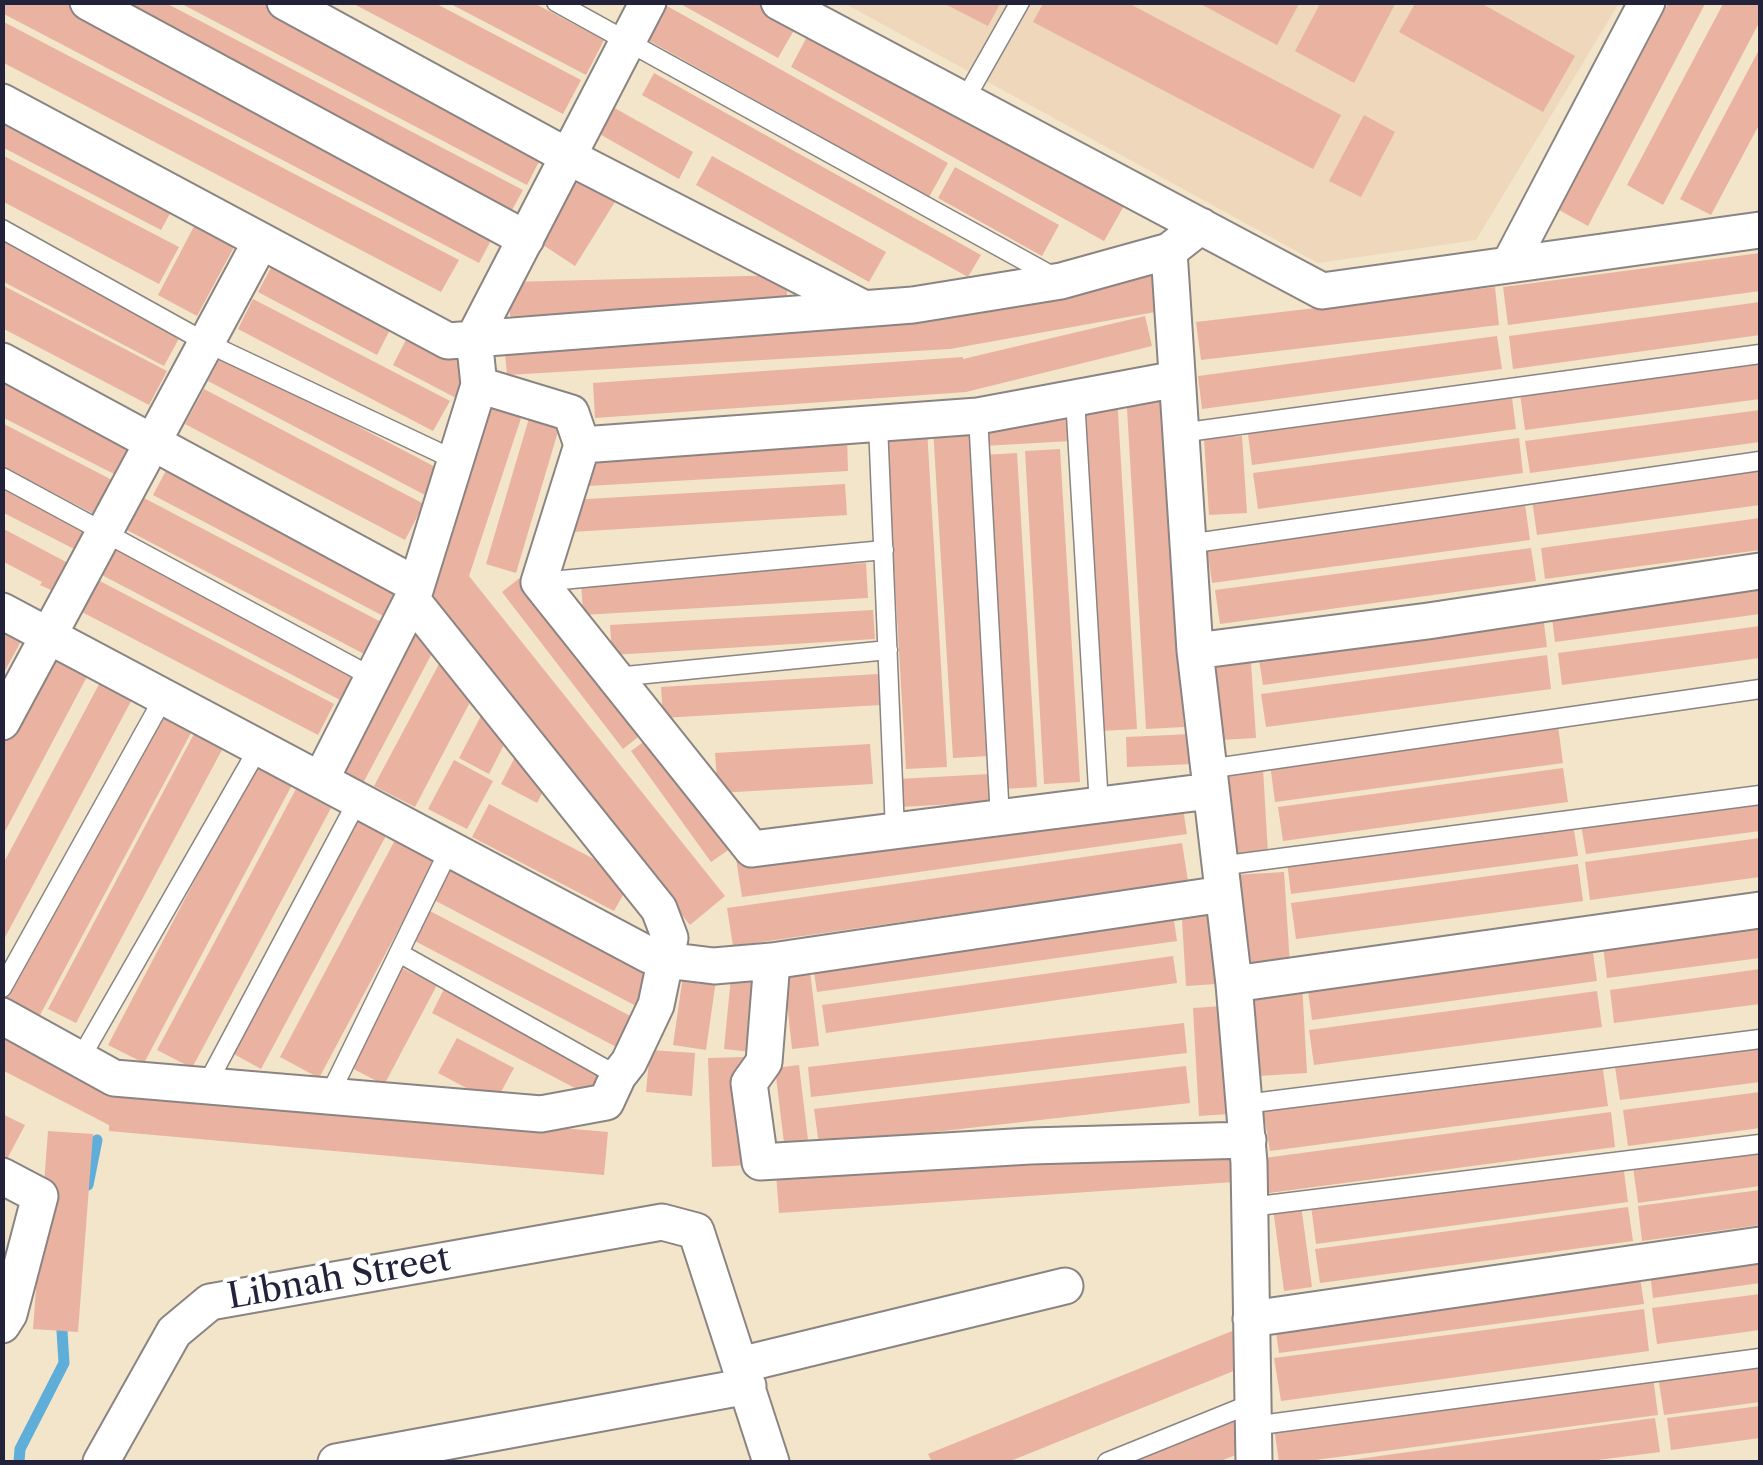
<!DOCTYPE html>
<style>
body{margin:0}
#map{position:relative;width:1763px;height:1465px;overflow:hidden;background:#f2e5ca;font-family:"Libre Caslon Text",serif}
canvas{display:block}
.frame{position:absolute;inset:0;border:5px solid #22223b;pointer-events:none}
</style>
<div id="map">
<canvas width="1763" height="1465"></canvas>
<div class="frame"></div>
</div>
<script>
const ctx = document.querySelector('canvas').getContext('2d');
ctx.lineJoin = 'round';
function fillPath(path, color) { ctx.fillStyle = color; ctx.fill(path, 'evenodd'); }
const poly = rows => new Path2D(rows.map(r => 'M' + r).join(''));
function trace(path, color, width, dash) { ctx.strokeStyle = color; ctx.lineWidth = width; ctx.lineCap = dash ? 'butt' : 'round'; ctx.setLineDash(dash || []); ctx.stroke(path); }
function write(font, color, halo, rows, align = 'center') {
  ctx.font = font + ' "Libre Caslon Text",serif'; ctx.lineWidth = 8; ctx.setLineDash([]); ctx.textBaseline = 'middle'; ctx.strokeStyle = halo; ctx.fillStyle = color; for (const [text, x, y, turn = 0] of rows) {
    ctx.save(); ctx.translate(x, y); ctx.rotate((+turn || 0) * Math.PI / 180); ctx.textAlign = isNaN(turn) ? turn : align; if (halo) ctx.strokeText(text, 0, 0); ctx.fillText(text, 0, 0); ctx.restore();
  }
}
const built = poly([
 [844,3,1619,3,1476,240,1318,263]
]);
const stream = poly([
 [88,1185,97,1140],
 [19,1462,20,1449,64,1363,61,1315]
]);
const building = poly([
 [2,2,69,2,498,227,479,263,2,13],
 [94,2,164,2,523,190,507,219],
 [178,2,268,2,546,148,527,185],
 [350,2,433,2,581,80,563,114],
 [447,2,532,2,604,40,586,75],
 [677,2,756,2,797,25,778,58],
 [941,2,1001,2,988,26],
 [1044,2,1126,2,1341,115,1313,169,1033,22],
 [1197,2,1300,2,1277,45],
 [1321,2,1396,2,1354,83,1295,51],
 [1416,2,1479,2,1575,56,1543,112,1399,32],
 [1669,2,1706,2,1588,226,1559,210],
 [1724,2,1760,2,1760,21,1663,205,1627,185],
 [667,6,948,163,929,197,648,40],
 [2,21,459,260,441,292,2,62],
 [811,29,1125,204,1104,241,791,67],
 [1760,48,1760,123,1711,215,1680,199],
 [654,73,981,255,968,277,642,95],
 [611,106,693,152,679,179,596,132],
 [2,113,175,204,161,230,2,147],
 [1364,115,1395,132,1361,197,1329,181],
 [2,155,179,247,159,284,2,201],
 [712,156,886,252,869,282,696,185],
 [955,167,1059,225,1042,256,938,198],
 [580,173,618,197,575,266,537,241],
 [201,213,241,234,197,316,158,295],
 [2,237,183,331,164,366,2,281],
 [1760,253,1760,291,1508,325,1503,287],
 [275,260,394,322,377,355,258,292],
 [1152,272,1161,311,950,349,507,375,504,341],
 [787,275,787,309,510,316,509,282],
 [2,285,167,371,149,405,2,328],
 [1495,287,1499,325,1201,360,1196,322],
 [253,299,450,401,433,431,238,329],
 [1760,302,1760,335,1513,369,1509,336],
 [1145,316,1152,346,966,392,595,418,593,383,963,357,963,359],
 [410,332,473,366,456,398,393,365],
 [1497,336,1502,369,1202,409,1198,376],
 [222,355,439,469,425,495,208,381],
 [1760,362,1760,399,1525,430,1520,394],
 [2,369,136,438,116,475,2,417],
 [204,389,424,504,405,540,185,424],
 [1163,389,1184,727,1146,729,1126,392],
 [491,391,526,403,469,576,725,896,690,925,420,587],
 [1117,396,1137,729,1101,731,1081,398],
 [1512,398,1516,429,1252,465,1248,434],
 [532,408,562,418,516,573,486,564],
 [1760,410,1760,442,1530,473,1525,441],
 [1070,414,1071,441,983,446,982,419],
 [2,423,114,481,96,515,2,466],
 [969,426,989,756,953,758,933,428],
 [927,429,947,767,906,769,886,432],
 [847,436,848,471,588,486,587,451],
 [1242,436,1247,513,1209,515,1204,438],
 [1519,438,1523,473,1258,509,1253,473],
 [1060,449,1080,782,1044,784,1025,451],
 [1017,453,1037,787,1003,789,983,455],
 [170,463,406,586,389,619,153,495],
 [1760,469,1760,505,1537,535,1532,500],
 [2,484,87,528,76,550,2,512],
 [845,484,847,515,572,532,570,500],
 [142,497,383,623,366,655,125,529],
 [1525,504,1530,540,1212,583,1207,547],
 [1760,518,1760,550,1545,579,1541,548],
 [2,528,68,563,54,588,51,590,40,585,42,582,2,561],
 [115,547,355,672,340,700,100,574],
 [1531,548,1536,581,1220,624,1215,590],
 [866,563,868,598,583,615,581,580],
 [526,573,647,730,623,749,502,592],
 [98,580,334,704,318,735,82,612],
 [1760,581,1760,614,1555,642,1551,609],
 [1542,608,1547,647,1263,685,1257,647],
 [873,610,875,639,612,655,610,625],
 [2,622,25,634,2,676],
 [408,624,439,640,361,787,330,771],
 [1760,626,1760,658,1562,685,1558,653],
 [1250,648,1256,738,1221,740,1215,650],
 [52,651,90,671,2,837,2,745],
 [1547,655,1551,689,1266,727,1261,694],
 [439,664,479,685,415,807,374,786],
 [878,674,880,705,663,718,661,687],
 [104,675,136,692,2,943,2,866],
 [158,712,192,731,40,1015,6,997],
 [482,714,512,729,489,774,459,758],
 [1558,726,1563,763,1275,802,1270,764],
 [195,732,224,746,76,1023,48,1009],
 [657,732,737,844,711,862,631,751],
 [1191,734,1193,764,1127,767,1126,737],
 [870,744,873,784,718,793,715,753],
 [515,757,551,776,537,803,501,784],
 [454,760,493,781,467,829,428,809],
 [256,764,293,783,144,1063,108,1045],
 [1563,768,1568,802,1283,841,1278,807],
 [1263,769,1268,853,1224,855,1220,772],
 [990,774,992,802,900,807,898,779],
 [296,789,331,808,192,1068,157,1050],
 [1181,796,1187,834,742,897,736,859],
 [1760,801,1760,831,1586,854,1581,825],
 [489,804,632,879,614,911,472,837],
 [358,816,388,832,261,1069,232,1053],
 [1573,824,1578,856,1291,894,1287,862],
 [1760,838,1760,877,1590,900,1585,862],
 [395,840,435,861,319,1078,280,1057],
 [1182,843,1188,881,733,946,727,908],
 [1578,864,1583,901,1296,939,1291,903],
 [448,868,657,977,640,1008,432,899],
 [1284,872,1290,965,1239,968,1234,875],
 [1211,901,1216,984,1186,986,1181,903],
 [1172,908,1177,941,817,992,812,959],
 [430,911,640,1021,624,1051,415,941],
 [1760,925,1760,958,1607,978,1603,946],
 [1592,946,1597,981,1312,1020,1307,984],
 [1173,956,1177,983,826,1033,822,1005],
 [809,963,819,1046,792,1049,783,966],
 [732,967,760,970,752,1052,724,1049],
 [402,968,437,985,384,1085,350,1067],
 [684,969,717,973,706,1050,673,1045],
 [1760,969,1760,1004,1614,1023,1610,990],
 [1302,983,1307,1073,1258,1076,1253,985],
 [444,989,604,1073,592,1097,432,1013],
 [1597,991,1602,1027,1314,1065,1309,1030],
 [1223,1006,1229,1114,1199,1116,1193,1008],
 [1184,1023,1187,1053,811,1097,808,1067],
 [2,1029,116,1089,608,1132,604,1175,109,1131,109,1125,2,1070],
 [457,1038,514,1068,495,1103,438,1073],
 [1760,1047,1760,1082,1620,1100,1615,1067],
 [650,1050,695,1053,692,1096,646,1092],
 [745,1057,750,1165,712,1167,708,1058],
 [1602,1063,1608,1106,1270,1151,1263,1109],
 [799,1065,808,1140,784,1143,775,1068],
 [1186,1066,1190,1103,819,1145,814,1109],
 [1760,1092,1760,1128,1628,1146,1623,1110],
 [1611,1112,1615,1147,1269,1193,1264,1158],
 [2,1114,25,1125,7,1159,2,1156],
 [48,1131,93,1134,78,1332,33,1329],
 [1231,1142,1234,1182,779,1213,776,1173],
 [1760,1150,1760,1186,1638,1203,1633,1167],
 [1623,1164,1628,1202,1316,1244,1311,1206],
 [1760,1190,1760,1225,1642,1241,1638,1206],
 [1301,1205,1312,1287,1284,1291,1273,1208],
 [1628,1207,1633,1241,1320,1283,1315,1249],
 [1760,1249,1760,1283,1653,1298,1649,1264],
 [1639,1270,1644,1304,1279,1353,1274,1319],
 [1760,1294,1760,1330,1657,1344,1652,1308],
 [1644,1309,1649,1351,1281,1401,1274,1358],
 [1232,1331,1246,1366,1008,1462,932,1462,928,1454],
 [1760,1362,1760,1402,1664,1415,1658,1376],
 [1653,1377,1658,1415,1300,1462,1279,1462,1274,1428],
 [1760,1406,1760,1438,1671,1450,1667,1418],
 [1238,1415,1253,1448,1218,1462,1122,1462],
 [1655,1418,1660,1452,1582,1462,1336,1462]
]);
const lane = poly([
 [556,2,1054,277],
 [964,101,1020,2],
 [2,229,207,343,455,460],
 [1075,398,1099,806],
 [978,416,1000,818],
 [878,424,895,831],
 [1180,433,1760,354],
 [2,477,372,677],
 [1188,544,1760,461],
 [540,582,884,550],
 [616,677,888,650],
 [1208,769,1760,689],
 [1219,866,1760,795],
 [399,953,618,1076],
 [2,988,164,697],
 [80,1059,259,747],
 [206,1086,358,800],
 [329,1096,450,848],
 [1245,1104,1760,1039],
 [1250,1207,1760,1144],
 [1253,1426,1760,1358],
 [1107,1462,1253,1403]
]);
const street = poly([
 [88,2,526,239],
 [285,2,569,157,863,308],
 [779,2,1322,291,1760,230],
 [2,102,448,341,913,305,1061,281,1169,251,1201,226],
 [1169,251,1195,651,1234,984,1249,1163,1254,1462],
 [1509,265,1647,2],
 [2,361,416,585],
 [479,385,571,413,582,445,539,582,752,849,1210,791],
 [582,445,978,416,1177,379],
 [2,611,649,955,665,960,714,966,772,961,1223,894],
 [1195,651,1428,621,1760,571],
 [2,722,261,241],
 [321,779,412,600],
 [772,961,764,1062,749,1083,760,1162,1030,1146,1248,1140],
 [1234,984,1760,910],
 [2,1016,114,1078,541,1114,606,1102,618,1076,629,1062,656,1005,670,938,659,909,412,600,479,385,474,338,648,2],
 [2,1176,40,1196,9,1314,2,1325],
 [1251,1319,1760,1245],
 [740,1365,1065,1286],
 [101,1462,174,1332,210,1302,662,1222,696,1231,771,1462],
 [336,1462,748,1386]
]);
const streetNames = [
 ["Libnah Street",339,1279,-10]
];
fillPath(built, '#eed7bb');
trace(stream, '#5faed9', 11);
fillPath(building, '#eab2a1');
trace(lane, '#8a8482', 21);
trace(street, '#8a8482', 39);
trace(lane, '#fff', 18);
trace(street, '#fff', 35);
write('35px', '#22223b', '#fff', streetNames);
</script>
